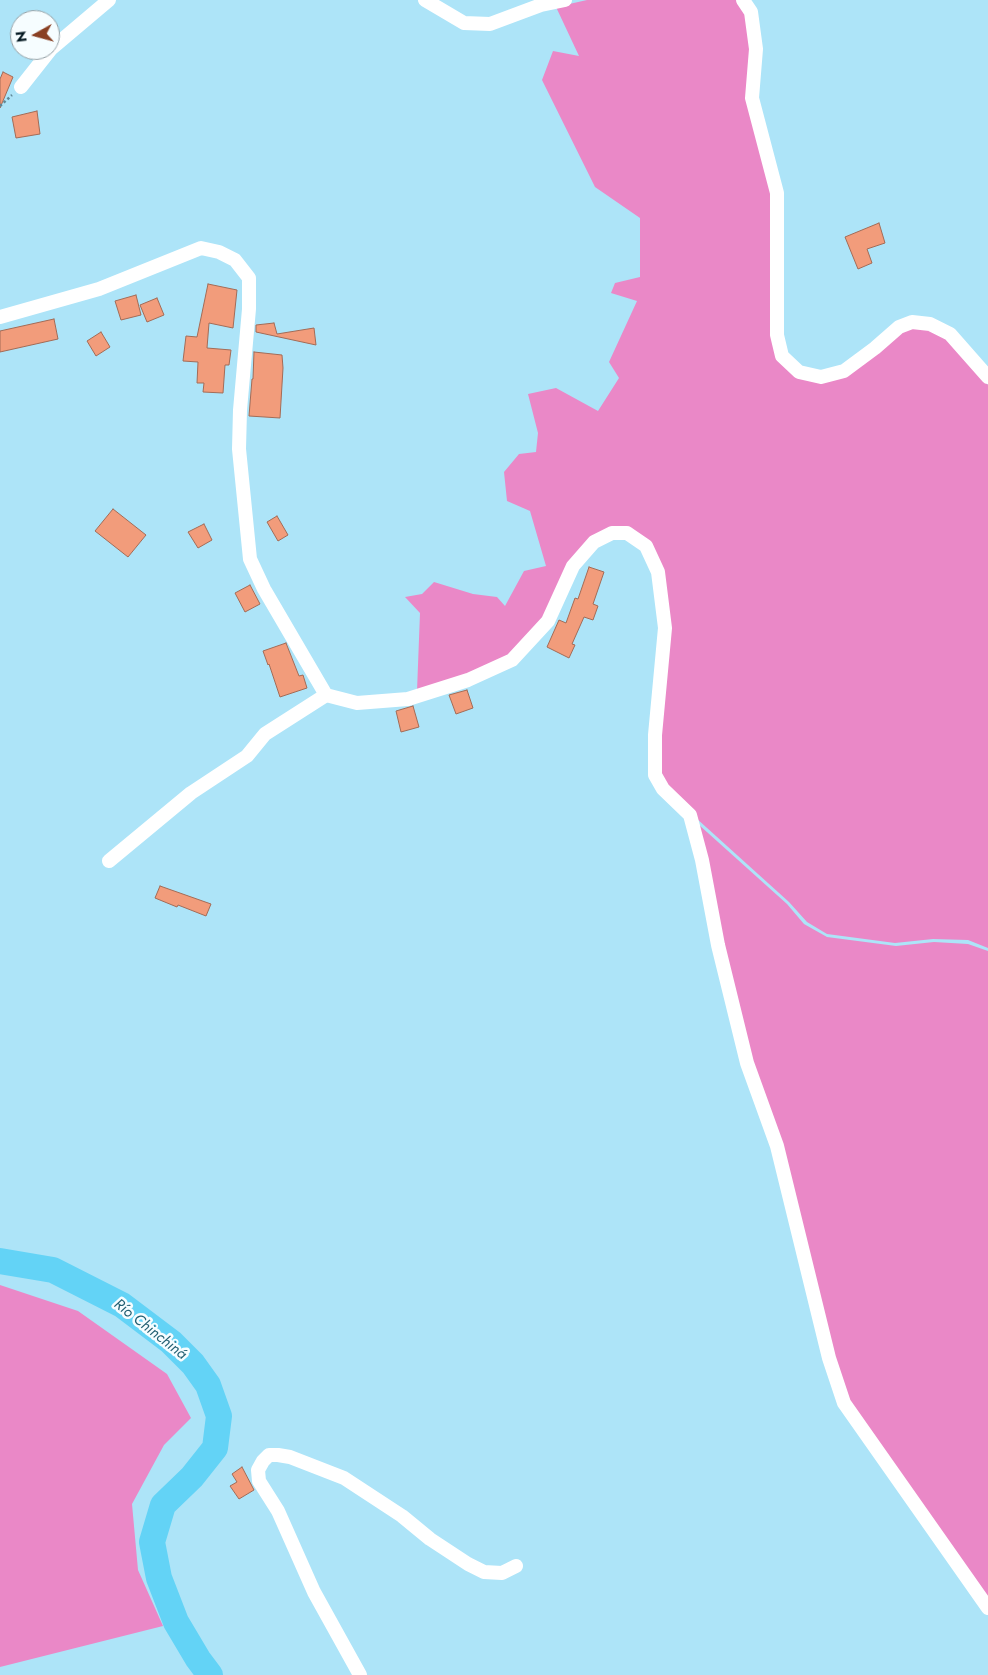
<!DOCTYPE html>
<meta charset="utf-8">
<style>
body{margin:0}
#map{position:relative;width:988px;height:1675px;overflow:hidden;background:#ade4f8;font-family:Jost,sans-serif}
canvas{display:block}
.north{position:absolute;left:10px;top:10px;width:50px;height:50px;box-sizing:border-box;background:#f6fdff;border:1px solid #94a0a5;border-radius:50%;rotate:263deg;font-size:14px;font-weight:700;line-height:20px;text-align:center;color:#00151e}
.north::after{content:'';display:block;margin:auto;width:18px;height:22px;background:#894023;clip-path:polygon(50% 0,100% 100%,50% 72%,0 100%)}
</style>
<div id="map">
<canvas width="988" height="1675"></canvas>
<div class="north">N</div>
</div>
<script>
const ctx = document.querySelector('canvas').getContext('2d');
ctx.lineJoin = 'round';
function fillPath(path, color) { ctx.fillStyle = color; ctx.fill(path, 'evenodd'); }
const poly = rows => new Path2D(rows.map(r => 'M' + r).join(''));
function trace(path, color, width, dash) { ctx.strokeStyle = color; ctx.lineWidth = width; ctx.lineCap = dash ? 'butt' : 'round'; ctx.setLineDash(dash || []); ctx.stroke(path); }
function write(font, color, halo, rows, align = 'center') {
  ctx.font = font + ' Jost,sans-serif'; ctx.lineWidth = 5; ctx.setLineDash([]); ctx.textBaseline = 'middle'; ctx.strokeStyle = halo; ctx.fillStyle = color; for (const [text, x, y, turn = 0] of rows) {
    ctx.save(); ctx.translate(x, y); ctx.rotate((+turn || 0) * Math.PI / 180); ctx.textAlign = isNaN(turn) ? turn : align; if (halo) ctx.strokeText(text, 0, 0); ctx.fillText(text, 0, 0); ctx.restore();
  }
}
const green = poly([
 [587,0,737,0,746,13,771,193,778,359,820,383,902,332,913,328,928,329,947,338,988,385,988,948,968,940,933,939,895,943,827,934,807,922,789,902,696,818,668,786,661,773,663,570,629,527,590,537,543,619,509,656,465,675,417,691,420,613,405,597,422,594,434,582,473,594,497,597,505,606,524,571,546,566,530,511,507,501,504,472,519,454,536,452,538,433,528,394,556,388,598,411,619,378,609,362,637,301,611,293,615,283,640,277,640,218,595,187,542,80,553,51,579,56,556,7],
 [698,824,787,904,804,924,827,937,896,946,934,942,968,944,988,951,988,1597,849,1400,834,1354,752,1061,723,943],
 [0,1285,78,1311,167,1374,191,1418,164,1445,132,1504,138,1570,163,1626,0,1667]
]);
const river = poly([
 [0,1261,53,1270,122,1305,171,1342,193,1364,208,1385,219,1416,215,1448,192,1477,163,1505,152,1542,159,1578,176,1622,198,1659,210,1675]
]);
const building = poly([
 [3,72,13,77,0,108,0,79,3,72],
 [37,111,40,134,16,138,12,117,37,111],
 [879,223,885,243,867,249,872,263,858,269,845,237,879,223],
 [208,284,237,290,233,328,209,323,207,348,231,350,229,365,225,365,223,393,203,392,204,383,197,383,198,362,183,361,186,336,197,337,208,284],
 [136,295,141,315,121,320,115,301,136,295],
 [157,298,164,315,147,322,140,305,157,298],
 [54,319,58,339,0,352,0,331,54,319],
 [274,323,277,334,314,328,316,345,256,332,256,325,274,323],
 [101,332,110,347,96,356,87,341,101,332],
 [254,352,282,355,283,368,280,418,249,416,252,379,253,379,254,352],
 [113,509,146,535,128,557,95,531,113,509],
 [277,516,288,535,278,541,267,522,277,516],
 [204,524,212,540,198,548,188,532,204,524],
 [589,567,604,572,593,604,598,606,593,620,584,617,572,644,575,645,569,658,547,647,559,620,566,623,575,598,578,599,589,567],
 [250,585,260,604,245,612,235,593,250,585],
 [286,643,299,676,303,675,307,688,280,697,269,664,268,665,263,651,286,643],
 [467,690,473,708,456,714,449,695,467,690],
 [413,706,419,727,401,732,396,711,413,706],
 [160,886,211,904,206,916,178,905,177,907,155,898,160,886],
 [242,1467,254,1490,239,1499,230,1486,237,1482,232,1474,242,1467]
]);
const path = poly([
 [0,106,12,95]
]);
const minor = poly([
 [425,0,464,23,490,24,541,5,565,0],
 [743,0,751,12,756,49,752,98,777,193,777,335,782,356,799,372,821,377,844,371,875,348,899,327,912,322,930,324,950,334,988,377],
 [21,87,51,49,109,0],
 [0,317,99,289,201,248,219,252,235,260,249,278,249,309,240,410,239,449,250,559,264,589,326,695,357,703,408,699,468,680,512,660,548,621,573,566,594,542,612,533,627,533,646,546,658,572,665,628,655,735,655,775,663,789,690,815,702,860,718,945,747,1063,777,1146,829,1358,844,1403,988,1608],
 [109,861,191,793,247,756,265,734,326,695],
 [360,1675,314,1592,278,1511,259,1481,258,1470,263,1461,269,1455,278,1455,290,1457,344,1478,402,1516,430,1539,468,1564,484,1572,502,1573,516,1566]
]);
const waterNames = [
 ["Río Chinchiná",150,1330,38]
];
fillPath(green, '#ea88c7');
trace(river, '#63d3f6', 26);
fillPath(building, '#f29c7b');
trace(building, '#a36b56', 1);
trace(path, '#608897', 2.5, [2.5, 2.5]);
trace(minor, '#fff', 14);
write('italic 15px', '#236073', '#f6fdff', waterNames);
</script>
